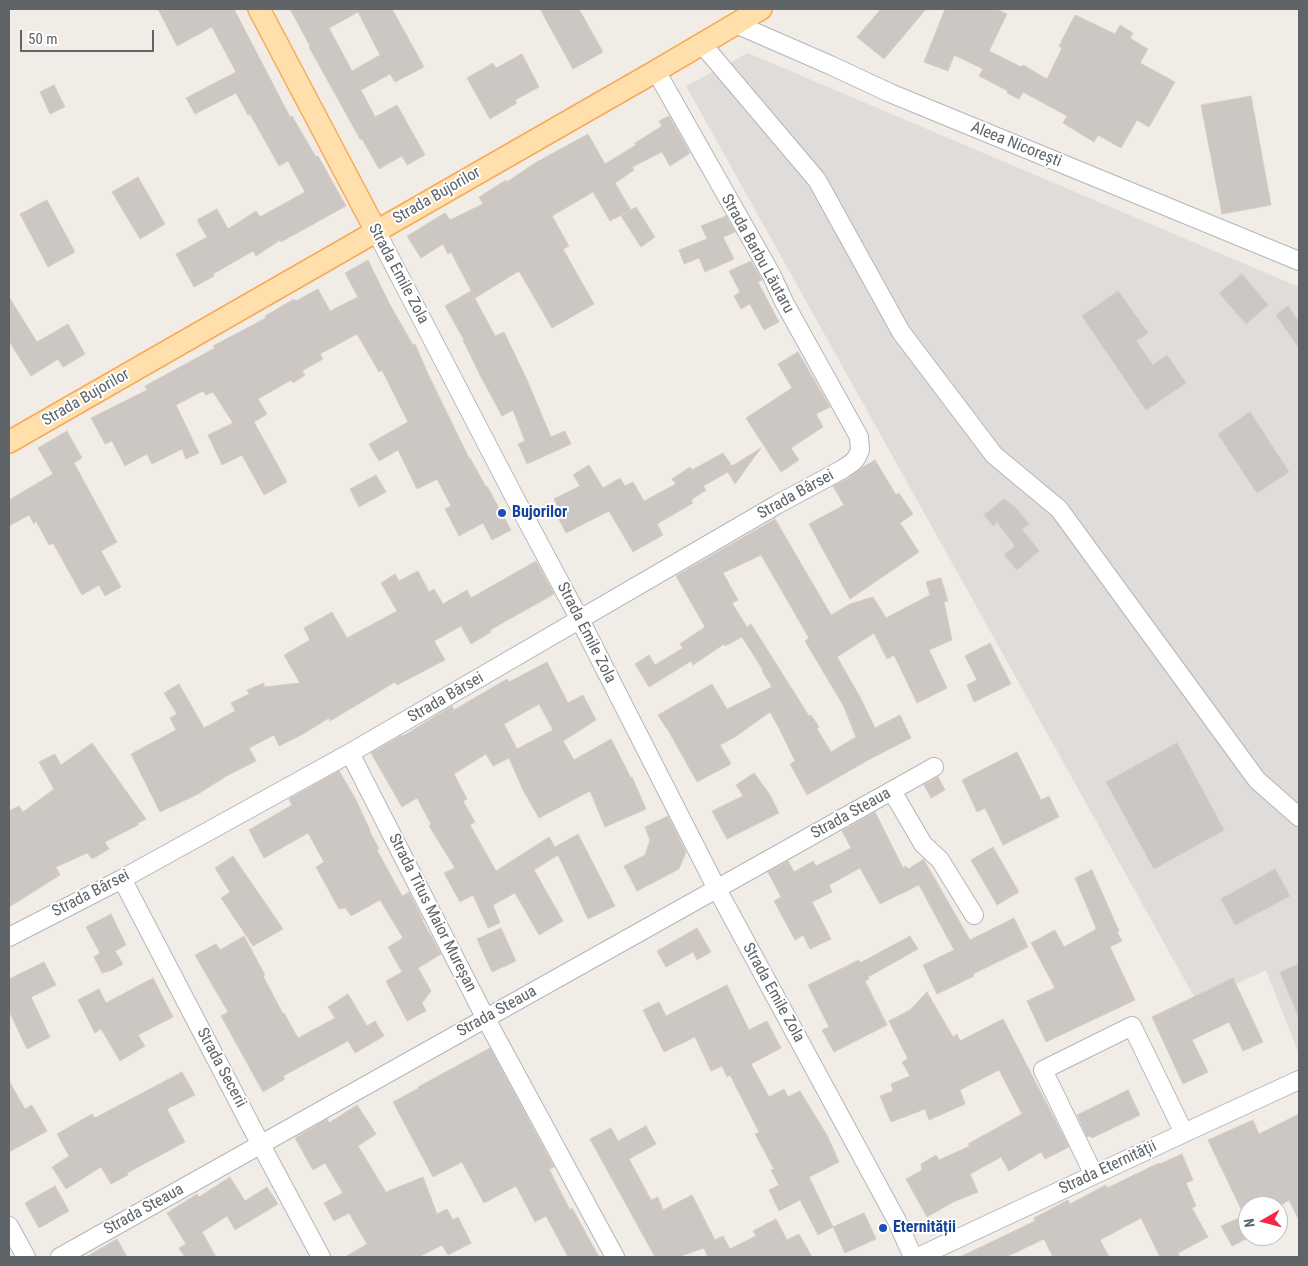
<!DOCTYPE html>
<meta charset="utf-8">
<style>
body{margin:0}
#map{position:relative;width:1308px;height:1266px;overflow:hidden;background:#f1ece6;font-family:"Roboto Condensed",sans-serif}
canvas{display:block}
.frame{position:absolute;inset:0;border:10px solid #5e6468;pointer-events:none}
.north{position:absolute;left:1238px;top:1196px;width:50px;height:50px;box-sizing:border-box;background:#fff;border:1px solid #bfc1c3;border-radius:50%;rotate:262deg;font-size:14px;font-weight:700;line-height:20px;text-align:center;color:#5e6468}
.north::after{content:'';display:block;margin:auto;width:18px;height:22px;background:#f52845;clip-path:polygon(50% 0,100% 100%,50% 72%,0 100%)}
.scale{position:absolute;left:20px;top:30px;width:134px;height:22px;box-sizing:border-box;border:2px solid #5e6468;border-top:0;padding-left:6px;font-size:15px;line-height:18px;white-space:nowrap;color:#5e6468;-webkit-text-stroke:4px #fff;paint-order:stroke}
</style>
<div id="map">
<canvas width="1308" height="1266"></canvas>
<div class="frame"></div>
<div class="north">N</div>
<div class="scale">50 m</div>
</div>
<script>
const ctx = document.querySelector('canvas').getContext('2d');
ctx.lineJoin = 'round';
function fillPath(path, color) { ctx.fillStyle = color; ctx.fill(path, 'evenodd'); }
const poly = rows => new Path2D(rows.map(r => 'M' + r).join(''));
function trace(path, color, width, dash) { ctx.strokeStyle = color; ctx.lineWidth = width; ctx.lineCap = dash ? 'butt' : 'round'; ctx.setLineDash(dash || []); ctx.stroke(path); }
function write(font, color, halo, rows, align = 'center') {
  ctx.font = font + ' "Roboto Condensed",sans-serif'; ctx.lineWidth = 4; ctx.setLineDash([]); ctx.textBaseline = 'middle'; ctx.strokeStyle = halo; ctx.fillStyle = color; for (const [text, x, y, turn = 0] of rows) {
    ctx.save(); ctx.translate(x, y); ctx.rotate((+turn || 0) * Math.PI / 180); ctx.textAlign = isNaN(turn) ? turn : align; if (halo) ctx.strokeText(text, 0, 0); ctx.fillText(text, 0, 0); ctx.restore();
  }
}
const industrial = poly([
 [748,53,1299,287,1299,1054,1266,970,1197,1002,686,86]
]);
const building = poly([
 [158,9,234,9,290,117,292,116,316,157,318,156,346,206,281,242,280,240,256,256,253,251,213,274,214,276,194,287,176,254,207,237,197,220,217,209,228,229,256,211,260,217,305,192,288,161,279,166,250,114,248,115,236,93,195,114,186,98,236,72,212,27,177,46,158,9],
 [290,9,392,9,424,67,395,82,390,74,361,90,375,117,397,105,425,155,407,165,402,156,379,169,362,139,360,139,309,47,310,46,290,9],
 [358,12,380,55,352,71,329,28,358,12],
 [540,9,579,9,603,52,573,69,540,9],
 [881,9,926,9,884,59,857,37,881,9],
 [945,9,996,9,1007,14,989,51,1021,67,1023,65,1047,79,1062,48,1059,46,1075,15,1115,34,1120,25,1133,33,1130,38,1148,49,1140,63,1175,82,1149,127,1137,120,1121,148,1098,135,1094,142,1063,123,1067,116,1023,92,1019,99,1007,93,1008,91,979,76,983,69,954,55,948,71,924,62,945,9],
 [522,54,539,87,515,100,517,103,490,119,467,78,493,63,496,68,522,54],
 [54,85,65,107,50,114,40,92,54,85],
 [1251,96,1271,205,1222,214,1201,105,1251,96],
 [669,116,690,153,670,166,662,152,632,167,634,170,615,183,631,210,610,221,593,192,552,216,569,246,563,249,594,304,552,328,519,271,475,298,451,252,448,254,443,244,421,258,407,236,445,213,450,220,483,204,479,197,506,180,507,182,535,163,588,134,605,164,636,145,635,143,662,126,659,121,669,116],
 [138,177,165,224,140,239,112,192,138,177],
 [47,200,75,252,48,267,20,214,47,200],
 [636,207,655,237,641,247,621,216,636,207],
 [726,216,735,232,723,237,734,259,705,272,699,258,684,264,679,250,707,239,701,226,726,216],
 [368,260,389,303,413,345,415,344,428,374,469,458,470,458,486,487,487,486,511,530,492,540,483,523,459,536,445,509,451,506,437,479,417,489,398,450,379,461,369,444,408,422,382,370,379,372,357,334,320,354,323,359,302,371,305,375,293,383,291,380,258,399,267,414,254,422,287,482,264,495,242,455,222,465,208,435,233,423,213,392,206,395,203,391,176,405,199,453,186,459,182,449,152,464,147,454,125,466,112,441,105,444,91,418,147,390,145,386,215,348,213,346,266,318,265,316,294,299,296,301,318,289,330,311,358,297,345,273,368,260],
 [751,261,762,280,758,282,779,322,764,330,750,304,741,309,734,296,740,292,729,271,751,261],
 [1242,274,1268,305,1246,324,1219,293,1242,274],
 [471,291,495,336,504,332,527,380,551,437,565,431,571,444,527,464,518,444,525,441,513,410,502,416,480,375,463,340,464,340,445,306,471,291],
 [1118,291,1148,333,1136,341,1153,365,1167,355,1186,383,1146,410,1082,316,1118,291],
 [9,297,37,342,68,324,85,354,63,367,58,359,31,376,9,341,9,297],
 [1288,306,1299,322,1299,348,1276,315,1288,306],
 [798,352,830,407,816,414,823,427,791,448,799,460,781,472,746,418,792,388,778,364,798,352],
 [1250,412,1289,472,1257,493,1218,434,1250,412],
 [67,431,82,458,74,463,117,542,101,551,121,587,105,596,99,585,82,595,53,543,49,545,36,521,34,524,29,515,9,526,9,500,53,474,38,448,67,431],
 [761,448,735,484,728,472,703,486,706,490,691,500,693,503,657,524,663,535,633,552,609,511,566,533,554,510,558,507,554,499,580,486,573,475,589,465,603,488,620,478,625,486,633,482,644,501,676,484,672,479,690,467,692,470,723,453,732,466,761,448],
 [875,460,896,495,899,493,913,514,900,523,919,552,850,599,809,524,844,505,833,486,849,478,863,467,875,460],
 [376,475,386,492,359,507,350,489,376,475],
 [1004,499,1016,508,1029,524,1022,529,1039,551,1017,570,1004,555,1015,546,997,522,993,526,984,515,1004,499],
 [775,519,831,615,850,604,873,597,886,618,930,595,926,582,941,578,948,601,944,602,952,640,929,650,947,688,917,703,894,655,887,659,874,633,837,657,860,697,875,728,900,715,911,738,870,759,807,795,790,764,795,761,779,728,770,712,735,737,720,745,731,764,697,782,667,728,666,728,658,715,712,684,727,709,772,687,762,671,763,670,742,637,725,646,724,644,693,665,691,661,649,687,635,664,649,655,655,665,683,648,680,644,705,627,676,576,775,519],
 [761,555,809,638,805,641,843,705,856,737,831,752,817,729,819,727,811,715,809,716,751,624,747,627,732,603,738,600,723,573,761,555],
 [536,561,554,594,490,630,491,632,471,644,461,626,434,641,445,660,397,685,395,682,330,721,329,718,303,734,279,746,274,735,249,748,256,761,228,775,198,794,160,812,131,754,176,730,170,718,177,714,164,693,179,684,204,728,235,711,231,703,249,694,247,690,264,683,264,687,300,683,284,655,310,640,304,628,332,612,347,638,397,611,381,583,395,574,399,581,418,571,429,592,434,589,443,604,467,590,471,598,536,561],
 [990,643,1011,684,974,702,967,685,977,680,965,656,990,643],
 [547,662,568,703,583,695,596,720,563,741,574,760,611,739,631,778,632,777,646,809,605,827,590,791,539,818,524,792,509,758,493,766,486,754,454,774,467,799,463,801,475,822,470,825,496,871,549,837,555,847,578,834,615,906,588,919,558,855,534,870,563,921,539,935,515,893,493,905,500,923,488,928,473,895,460,902,444,873,455,868,429,826,431,824,417,798,402,807,371,753,402,735,403,736,452,706,454,710,507,679,509,682,547,662],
 [539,704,553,730,517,749,504,724,539,704],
 [92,743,146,819,138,823,138,825,105,842,109,849,92,859,87,853,56,867,60,875,9,907,9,811,19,806,23,812,54,789,39,762,55,754,61,765,92,743],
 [1177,743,1224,830,1154,869,1106,782,1177,743],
 [1017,752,1041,800,1049,796,1059,817,1003,845,985,808,977,812,962,780,1017,752],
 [339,771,355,798,370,830,369,830,379,849,377,850,402,896,409,892,423,920,422,920,441,954,418,968,431,991,422,1003,426,1011,407,1021,386,981,402,972,388,947,403,938,380,900,351,916,346,908,339,909,316,867,324,862,308,833,264,858,249,830,292,805,289,799,339,771],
 [754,773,770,795,779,813,727,839,712,811,743,796,736,785,754,773],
 [938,777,945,790,931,798,924,785,938,777],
 [875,812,903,868,906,866,908,869,924,859,924,860,970,940,1014,918,1028,947,973,974,974,976,937,994,923,965,954,950,919,885,880,904,860,868,829,885,832,892,812,902,831,939,810,949,803,935,795,940,774,901,781,897,768,872,788,861,794,872,813,861,816,866,851,848,842,831,875,812],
 [668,816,686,852,679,869,637,891,624,866,645,855,650,840,645,827,668,816],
 [993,847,1019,892,997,905,971,860,993,847],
 [233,856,283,929,253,946,221,898,230,892,215,868,233,856],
 [1275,869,1290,896,1235,925,1221,899,1275,869],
 [1092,870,1119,931,1117,932,1122,941,1110,947,1135,1000,1046,1042,1027,1001,1055,988,1031,943,1055,930,1064,947,1095,930,1096,928,1075,878,1092,870],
 [111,914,126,945,115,951,123,964,112,970,102,973,94,957,100,953,86,927,111,914],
 [501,928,516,961,492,972,477,939,501,928],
 [697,928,711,952,697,960,693,952,666,967,657,951,697,928],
 [244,936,265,975,263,976,283,1014,284,1013,298,1038,335,1018,328,1007,348,994,367,1026,375,1021,384,1036,355,1053,348,1041,283,1076,285,1079,263,1092,221,1016,228,1012,195,955,216,944,220,950,244,936],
 [910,936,918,949,868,977,869,979,865,981,887,1025,834,1052,822,1030,829,1027,808,985,859,960,860,963,910,936],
 [44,962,56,985,31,997,50,1037,27,1049,9,1011,9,979,44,962],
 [1299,964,1299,1018,1280,972,1299,964],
 [153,978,173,1017,138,1035,145,1046,120,1061,101,1029,95,1033,78,1000,99,989,106,1003,153,978],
 [1233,978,1263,1042,1243,1051,1229,1022,1192,1040,1208,1072,1183,1084,1152,1017,1233,978],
 [727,985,749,1030,767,1021,781,1048,751,1064,769,1097,784,1089,788,1097,800,1091,828,1137,839,1162,809,1177,833,1227,818,1235,800,1200,779,1211,769,1190,779,1185,771,1170,774,1169,755,1134,759,1132,730,1075,727,1077,722,1066,711,1071,695,1037,664,1052,643,1010,659,1002,666,1016,727,985],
 [927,992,953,1037,957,1034,960,1041,1003,1019,1069,1147,1045,1159,1041,1152,1009,1171,1001,1157,970,1174,978,1192,953,1202,927,1217,906,1179,922,1170,921,1164,936,1155,939,1160,970,1146,968,1144,1022,1114,999,1070,960,1090,965,1104,929,1120,925,1109,891,1122,880,1096,893,1091,891,1084,910,1076,902,1062,908,1059,889,1021,910,1010,927,992],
 [490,1048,554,1167,549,1169,570,1210,572,1208,599,1257,568,1257,546,1216,535,1222,516,1186,484,1203,462,1162,433,1177,393,1102,419,1088,418,1087,490,1048],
 [182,1072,195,1095,167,1109,185,1142,127,1173,128,1175,111,1184,101,1167,66,1189,52,1167,69,1156,57,1134,92,1114,95,1118,182,1072],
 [9,1081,25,1109,32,1105,47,1131,9,1152,9,1081],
 [1128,1090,1140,1115,1092,1138,1090,1136,1087,1137,1077,1115,1128,1090],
 [357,1105,376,1134,358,1146,386,1192,423,1177,437,1214,447,1209,453,1220,458,1217,471,1243,448,1255,442,1245,419,1257,345,1257,367,1244,349,1213,334,1221,324,1203,343,1193,325,1163,313,1170,295,1138,327,1119,329,1123,357,1105],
 [1299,1114,1299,1220,1289,1200,1278,1207,1278,1206,1273,1206,1269,1199,1253,1206,1248,1206,1248,1208,1242,1211,1208,1140,1253,1120,1259,1134,1299,1114],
 [646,1126,656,1144,629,1159,651,1200,658,1197,663,1210,692,1195,715,1240,723,1236,730,1249,756,1236,753,1231,776,1219,787,1240,799,1234,812,1257,708,1257,704,1248,678,1257,655,1257,590,1139,611,1128,618,1141,646,1126],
 [1182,1154,1193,1180,1186,1183,1196,1206,1192,1208,1208,1237,1178,1253,1180,1257,1160,1257,1141,1218,1100,1240,1109,1257,1053,1257,1044,1239,1006,1257,960,1257,1035,1221,1034,1218,1068,1200,1070,1204,1106,1185,1107,1188,1159,1163,1160,1164,1182,1154],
 [230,1177,245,1201,267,1187,278,1204,235,1230,227,1216,202,1232,216,1257,185,1257,179,1248,186,1244,167,1213,197,1194,199,1197,230,1177],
 [55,1186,69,1211,39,1228,25,1203,55,1186],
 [864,1213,876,1239,845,1253,833,1227,864,1213],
 [1239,1218,1248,1238,1232,1246,1221,1226,1239,1218],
 [117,1239,127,1257,86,1257,117,1239]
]);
const minor = poly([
 [736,24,830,65,890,93,1299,261],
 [702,44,817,180,901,332,994,455,1059,509,1257,780,1299,817],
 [376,231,518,504,580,620,717,889,897,1221,913,1257],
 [350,753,486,1019,615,1257],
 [892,791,923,844,940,860,974,915],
 [122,879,261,1145,321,1257],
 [9,937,122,879,350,753,778,504,843,469,853,462,857,457,860,450,859,437,784,302,771,274,656,71],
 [1094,1175,1043,1070,1132,1026,1184,1133],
 [9,1226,26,1257],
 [60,1257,934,767],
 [918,1257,1184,1133,1299,1080]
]);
const major = poly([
 [259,9,376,231],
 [9,442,656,71,761,9]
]);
const markers = [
 [502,513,5,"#1a4fb4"],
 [883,1228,5,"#1a4fb4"]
];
const streetNames = [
 ["Aleea Nicorești",1016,145,22],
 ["Strada Bujorilor",437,196,-30],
 ["Strada Barbu Lăutaru",757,254,61],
 ["Strada Emile Zola",398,274,62],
 ["Strada Bujorilor",86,398,-30],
 ["Strada Bârsei",796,495,-29],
 ["Strada Emile Zola",586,633,63],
 ["Strada Bârsei",446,698,-30],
 ["Strada Steaua",851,814,-29],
 ["Strada Bârsei",91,894,-27],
 ["Strada Titus Maior Mureșan",432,913,63],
 ["Strada Emile Zola",773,993,61],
 ["Strada Steaua",497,1012,-29],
 ["Strada Secerii",221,1068,62],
 ["Strada Eternității",1108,1168,-25],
 ["Strada Steaua",144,1210,-29]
];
const transitNames = [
 ["Bujorilor",512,513],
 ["Eternității",893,1228]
];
fillPath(industrial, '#e0dcd9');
fillPath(building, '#ccc7c3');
trace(building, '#d6cdc4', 1);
trace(minor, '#b2b6ba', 20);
trace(major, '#fba855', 24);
trace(minor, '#fff', 18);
trace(major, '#ffe0ad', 21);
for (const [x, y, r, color] of markers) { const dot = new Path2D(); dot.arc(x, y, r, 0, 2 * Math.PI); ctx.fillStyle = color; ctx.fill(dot); trace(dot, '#fff', 2); }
write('16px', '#5e6468', '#fff', streetNames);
write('bold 16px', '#164399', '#fff', transitNames, 'left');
</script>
